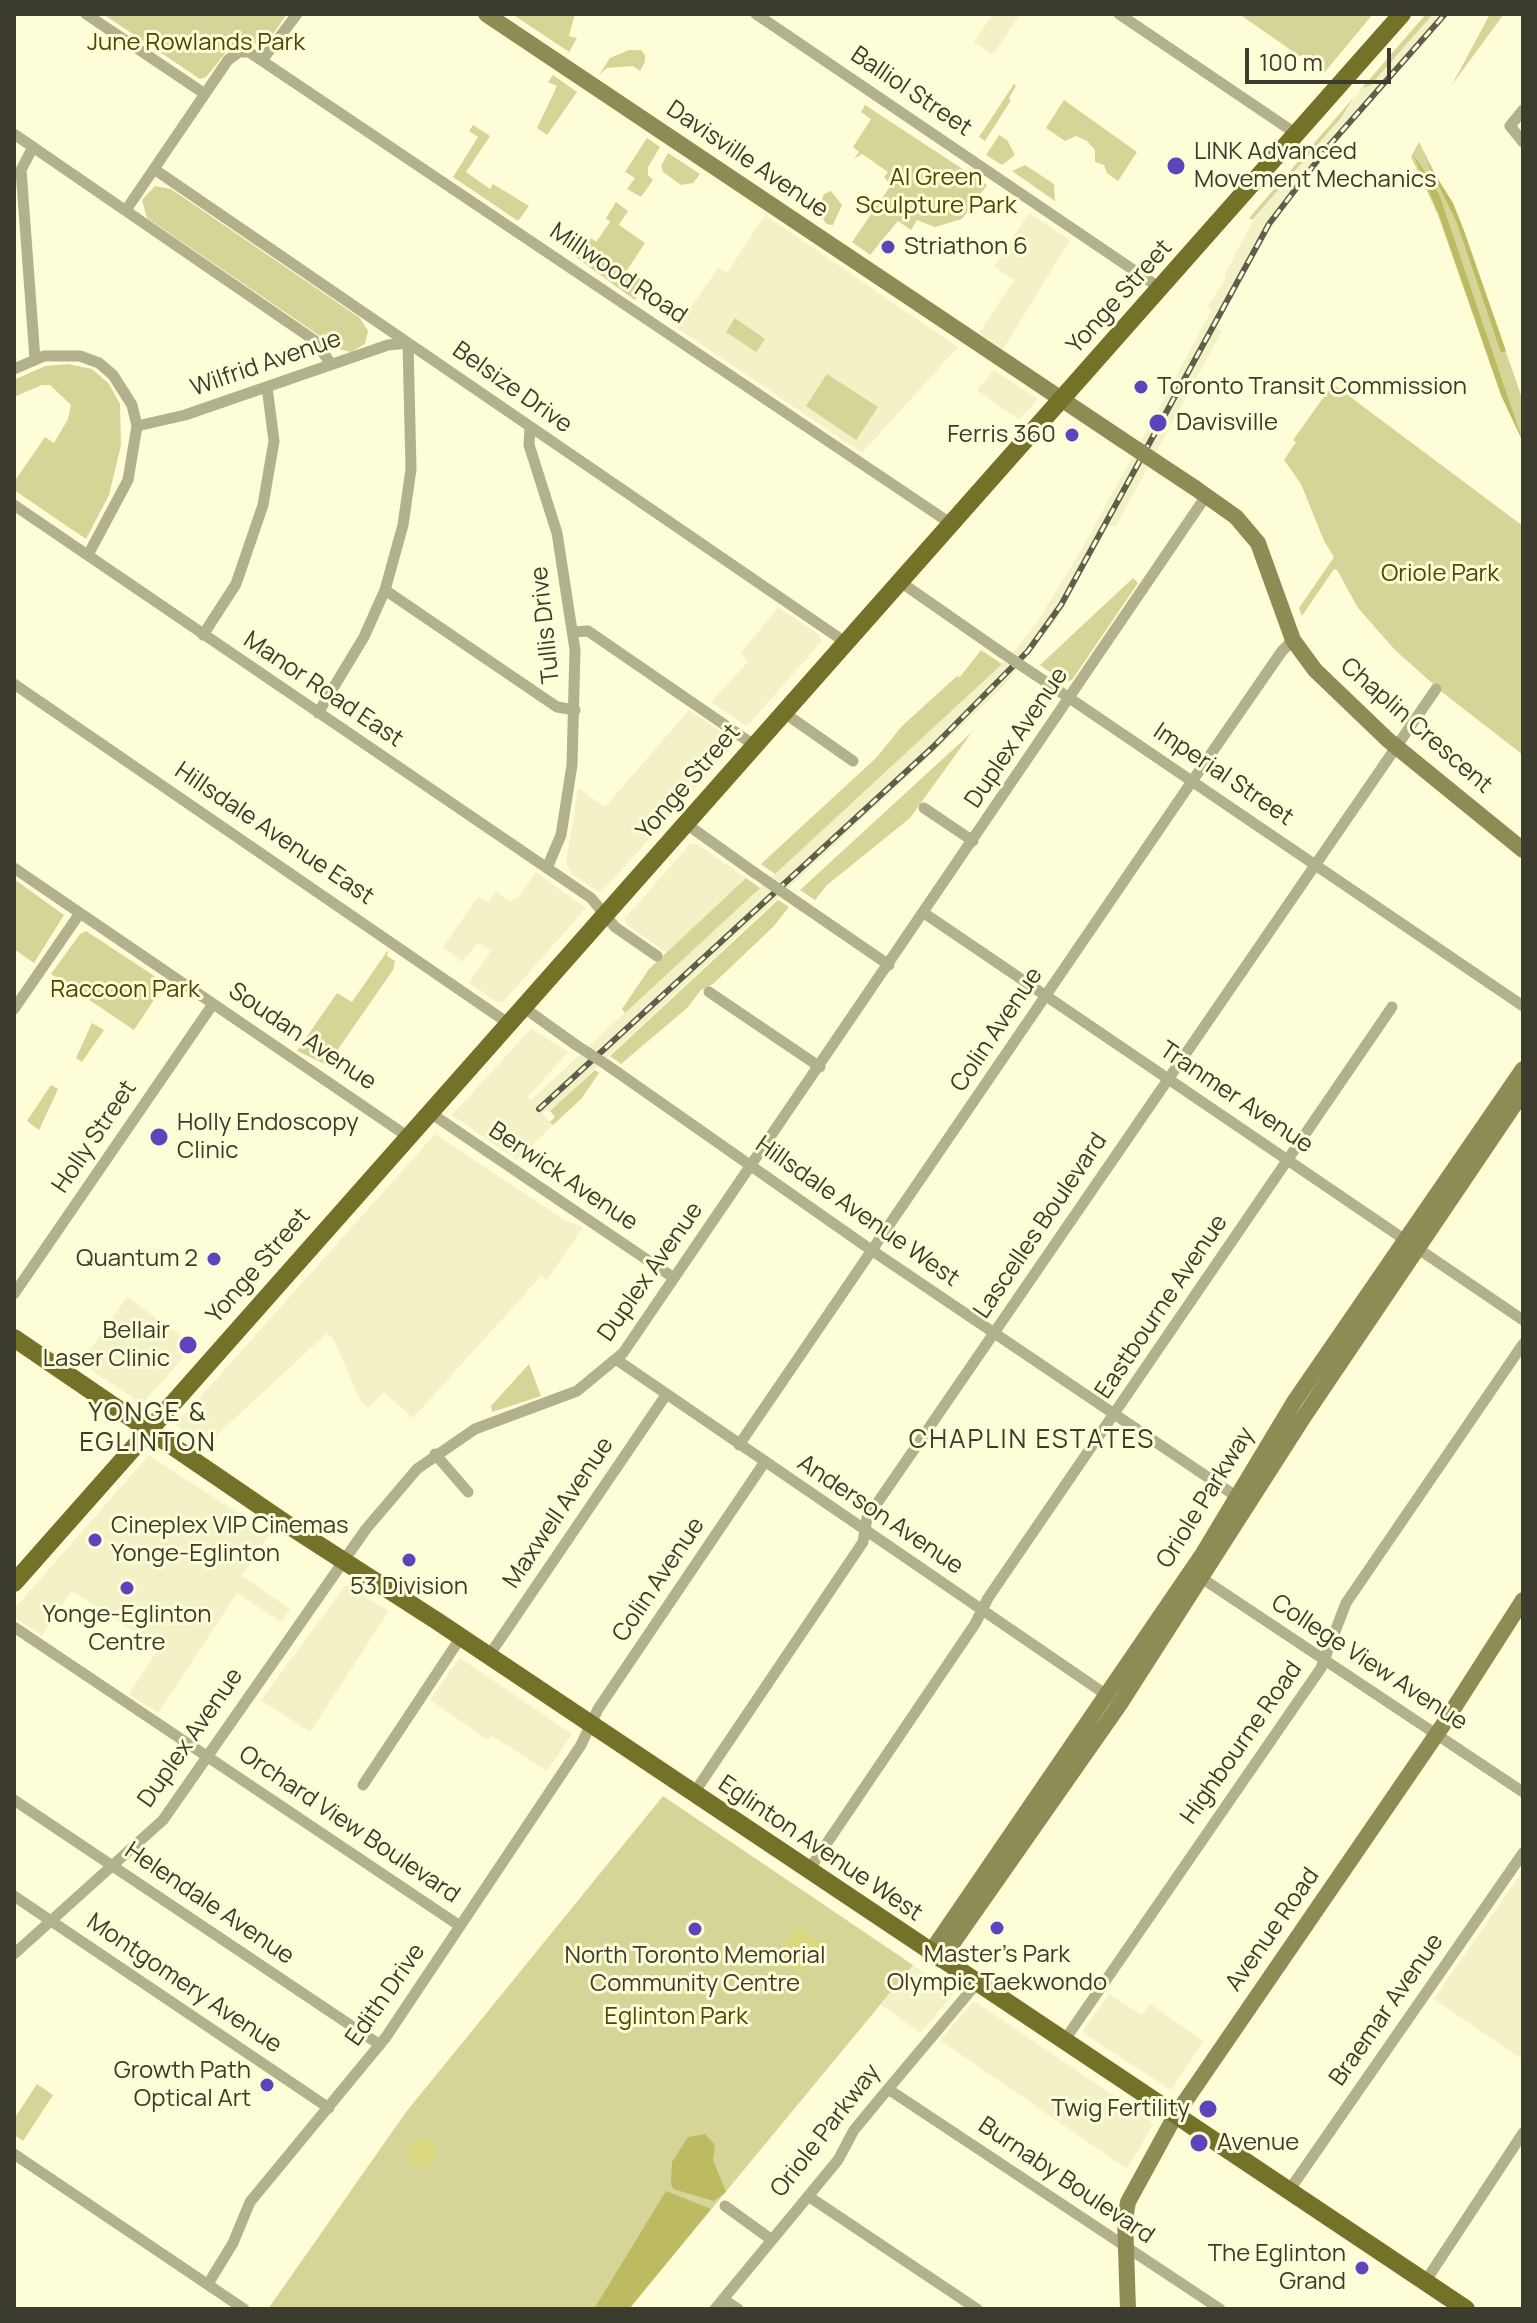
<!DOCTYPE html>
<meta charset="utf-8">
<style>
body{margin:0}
#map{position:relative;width:1537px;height:2323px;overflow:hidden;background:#fdfed8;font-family:Manrope,sans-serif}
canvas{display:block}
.frame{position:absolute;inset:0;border:16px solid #3c3c2e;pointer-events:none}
.scale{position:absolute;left:1245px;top:48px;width:146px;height:36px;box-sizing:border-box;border:4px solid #3c3c2e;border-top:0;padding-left:10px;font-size:24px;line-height:28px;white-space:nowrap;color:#3c3c2e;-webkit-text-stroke:6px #fdfed8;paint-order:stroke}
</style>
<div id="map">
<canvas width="1537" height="2323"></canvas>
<div class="frame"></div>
<div class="scale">100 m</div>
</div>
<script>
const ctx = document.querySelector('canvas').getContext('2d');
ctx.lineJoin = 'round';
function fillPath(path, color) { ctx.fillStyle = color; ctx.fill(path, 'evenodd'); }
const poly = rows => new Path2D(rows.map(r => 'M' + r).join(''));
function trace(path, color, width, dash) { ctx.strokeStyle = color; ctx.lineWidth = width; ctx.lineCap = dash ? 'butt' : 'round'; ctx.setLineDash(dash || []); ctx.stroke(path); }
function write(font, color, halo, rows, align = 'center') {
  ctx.font = font + ' Manrope,sans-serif'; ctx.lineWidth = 6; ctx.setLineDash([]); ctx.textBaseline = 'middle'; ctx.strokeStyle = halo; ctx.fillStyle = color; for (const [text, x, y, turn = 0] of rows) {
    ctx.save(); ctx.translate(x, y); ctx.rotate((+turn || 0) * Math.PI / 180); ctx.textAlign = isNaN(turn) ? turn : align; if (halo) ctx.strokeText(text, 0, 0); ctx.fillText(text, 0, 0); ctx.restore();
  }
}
const built = poly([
 [993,14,1020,14,993,55,974,42],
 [1433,14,1449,14,1298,184,1271,223,1216,327,1222,331,1116,526,1108,526,1054,623,1001,689,550,1111,542,1112,553,1125,517,1160,452,1115,531,1029,568,1052,528,1097,531,1100,1016,649,1036,624,1083,547,1212,310,1207,307,1226,278,1224,276,1256,215,1340,119,1362,88,1370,86],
 [1029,213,1070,240,1003,349,979,333,1014,280,994,266],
 [765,215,958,347,862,453,677,328,718,268,727,273],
 [994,370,1038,399,1019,420,977,390],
 [778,607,818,634,822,641,749,724,744,725,711,702,748,662,741,653],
 [689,710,732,739,732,747,606,887,598,892,572,874,566,863,578,788,605,807],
 [690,844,697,844,746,878,667,953,626,924,625,918],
 [536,872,586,908,503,1002,496,1002,469,983,491,951,478,943,462,962,443,947,478,897,488,903,496,891,510,901,518,898],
 [435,1134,565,1220,583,1227,549,1277,545,1280,542,1275,413,1418,384,1392,369,1408,360,1400,334,1340,327,1333,205,1446,186,1434,176,1424],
 [127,1297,195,1345,142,1404,81,1363],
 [149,1455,270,1534,242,1576,290,1609,281,1622,237,1593,158,1713,129,1694,159,1648,72,1591,42,1636,14,1617,14,1609],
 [346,1585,389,1611,310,1732,261,1700],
 [460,1658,572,1734,547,1771,492,1736,488,1740,430,1700],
 [1523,1871,1523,2060,1434,1999],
 [913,1965,954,1993,921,2033,881,2005],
 [1109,1994,1142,2015,1150,2004,1204,2041,1171,2090,1085,2034,1083,2031],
 [974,2001,1149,2119,1153,2125,1127,2169,940,2040]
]);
const green = poly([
 [103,14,287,14,271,37,259,43,232,45,206,77,200,79],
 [512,14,575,14,569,36,577,38,569,52],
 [1239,14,1373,14,1324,73],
 [1426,14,1433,14,1370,86,1362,88],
 [1490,14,1504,14,1451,86,1460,70],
 [629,50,641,50,645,55,645,62,640,71,633,66,607,68,599,75,610,58],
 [553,75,577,92,547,135,537,128,557,86,548,82],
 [1014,84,1016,86,1009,98,1011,100,985,141,979,137],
 [1355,96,1340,119,1252,220,1249,218],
 [1064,100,1137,152,1118,181,1107,173,1104,165,1095,162,1095,150,1087,141,1076,136,1065,141,1046,128],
 [865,105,987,185,962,219,935,227,917,220,911,230,898,221,870,255,852,242,891,185,884,177,888,172,862,154,854,159,859,152,853,147,871,119,861,112],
 [473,125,490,136,466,172,490,189,493,184,529,206,518,221,453,177,478,137,469,131],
 [999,135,1007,140,1015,155,1002,165,986,155],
 [647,138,660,147,648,167,648,175,653,180,641,197,627,189,635,178,625,172],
 [1419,142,1463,228,1523,401,1523,442,1501,395,1438,215,1411,157],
 [668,153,700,174,693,183,681,185,663,172,661,166],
 [1025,165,1054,184,1055,201,1012,171],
 [155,186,171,189,360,318,368,331,365,344,351,352,339,349,147,218,142,200],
 [831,191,842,205,833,225,826,224,818,209,824,194],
 [616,202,628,211,619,225,645,243,627,270,646,283,635,300,559,245,568,230,587,243,591,238,596,242,610,222,606,218],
 [735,318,765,339,756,352,726,332],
 [68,364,92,369,109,384,120,404,121,445,109,495,86,539,14,490,14,482,45,437,54,443,68,419,71,405,50,385,42,385,14,397,14,380,45,366],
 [827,374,878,407,856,440,806,406],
 [1333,384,1523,526,1523,755,1442,692,1395,650,1358,608,1337,570,1334,569,1302,616,1299,608,1334,557,1324,541,1301,484,1284,460,1296,442,1293,440],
 [1133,578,1138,583,1072,680,1064,682,1040,665],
 [981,650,1002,664,775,874,761,864,877,757,902,726,957,676,960,677],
 [972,732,910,818,827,885,815,900,800,890],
 [746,878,760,888,625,1013,622,1009,649,969],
 [14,879,64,915,34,963,14,949],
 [778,900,789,907,773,927,713,984,701,990,687,1008,621,1064,610,1056],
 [86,931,165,983,134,1030,51,974,80,934],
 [388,950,387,956,395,961,393,970,327,1065,297,1051,337,993,352,1002],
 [92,1023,104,1030,82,1062,76,1058],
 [595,1070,599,1073,581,1099,553,1125,550,1122,555,1117,550,1111],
 [51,1085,58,1089,39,1130,27,1121],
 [529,1364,541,1396,492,1412,491,1406],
 [663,1796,913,1965,629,2309,268,2309,406,2112],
 [37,2084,53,2095,23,2141,14,2135,14,2119]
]);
const forest = poly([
 [1413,154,1439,194,1523,442,1501,395,1439,215],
 [1426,160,1453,203,1463,228,1506,351,1501,353,1457,223],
 [705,2134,715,2145,713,2160,726,2192,714,2201,673,2189,671,2183,672,2162,688,2137],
 [666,2191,711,2209,629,2309,594,2309]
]);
const water = poly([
 [796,1927,823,1943,803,1973,794,1967,808,1947,802,1942,787,1963,776,1955],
 '408 2153a14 14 0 1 1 28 0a14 14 0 1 1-28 0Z'
]);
const street = poly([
 [86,14,205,94],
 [756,14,1160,288],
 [1119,14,1295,133],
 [263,59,297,14],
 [1523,110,1510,126,1523,142],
 [14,134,314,340,331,364],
 [33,147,21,170,35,359],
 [154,169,845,642],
 [126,210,228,60,239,52,249,52,950,523],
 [14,369,44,356,80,356,99,363,113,375,132,405,137,426,128,480,88,555],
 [137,426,185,415,388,345,408,343],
 [530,427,529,445,557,533,575,650,572,765,561,835,547,868],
 [14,505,591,898,615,927,657,956],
 [899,581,1001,652],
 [385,590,557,707,575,710],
 [574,632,588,631,754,745],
 [203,635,236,584,263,505,274,441,267,387],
 [1034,674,1523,1006],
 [14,684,508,1023],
 [783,712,853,761],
 [318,713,364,637,385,590,403,525,411,469,408,343],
 [924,808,973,841],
 [685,823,755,873],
 [14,868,407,1136],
 [803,906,889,965],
 [924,913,1523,1320],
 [709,992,820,1067],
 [523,1007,576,1045],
 [14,1009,80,913],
 [607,1065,864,1245,1243,1501],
 [429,1112,674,1278],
 [14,1294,213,1004],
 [617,1360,1111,1698],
 [739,1445,1186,790,1282,651,1293,640],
 [435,1454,468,1492],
 [1197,1575,1523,1792],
 [14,1627,460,1926],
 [488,1657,666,1395],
 [363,1785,461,1637],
 [694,1793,857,1551,863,1542,867,1518,1436,689],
 [14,1800,380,2045],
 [808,1871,975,1624,988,1598,1392,1007],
 [14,1896,329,2108],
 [14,1954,163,1820,366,1529,417,1469,475,1429,577,1391,623,1353,1206,496],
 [1064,2041,1321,1668,1346,1603,1523,1344],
 [888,2089,1220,2309],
 [14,2154,244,2309],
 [1288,2192,1523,1853],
 [808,2196,977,2309],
 [725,2206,772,2240],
 [1425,2282,1523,2133],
 [208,2284,233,2243,250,2202,386,2037,581,1745,598,1709,764,1463],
 [723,2299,738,2309],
 [715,2309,838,2160,854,2130,878,2101,977,1983]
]);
const secondary = poly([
 [486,14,1121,439],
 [1195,488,1236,517,1258,543,1293,640,1315,670,1388,740,1523,850],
 [930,1953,1202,1555,1294,1402,1523,1069],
 [941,1960,1120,1704,1305,1415,1523,1092],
 [1128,2309,1125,2219,1128,2202,1175,2116,1443,1725,1523,1600]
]);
const primary = poly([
 [14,1338,288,1525,437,1621,1466,2309],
 [14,1583,1402,14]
]);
const rail = poly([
 [539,1109,933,747,1028,651,1061,605,1269,224,1327,148,1445,14]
]);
const streetBridge = poly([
 [1001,652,1034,674],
 [755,873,803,906],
 [576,1045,607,1065]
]);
const secondaryBridge = poly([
 [1121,439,1195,488]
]);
const markers = [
 [1176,166,10,"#5d43bc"],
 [888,247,8,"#5d43bc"],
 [1141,387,8,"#5d43bc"],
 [1158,423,10,"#5d43bc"],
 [1072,435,8,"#5d43bc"],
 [159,1137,10,"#5d43bc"],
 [214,1259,8,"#5d43bc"],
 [188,1345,10,"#5d43bc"],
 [95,1540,8,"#5d43bc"],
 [409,1560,8,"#5d43bc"],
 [127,1588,8,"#5d43bc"],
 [997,1928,8,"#5d43bc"],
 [695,1929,8,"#5d43bc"],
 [267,2085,8,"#5d43bc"],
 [1208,2109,10,"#5d43bc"],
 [1199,2143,10,"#5d43bc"],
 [1362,2268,8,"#5d43bc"]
];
const parkNames = [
 ["June Rowlands Park",196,43],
 ["Al Green",936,178],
 ["Sculpture Park",936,206],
 ["Oriole Park",1440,574],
 ["Raccoon Park",125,990],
 ["Eglinton Park",676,2017]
];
const streetNames = [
 ["Balliol Street",911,92,34],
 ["Davisville Avenue",747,160,34],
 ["Millwood Road",618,274,34],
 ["Yonge Street",1120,297,-48],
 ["Wilfrid Avenue",266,364,-19],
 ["Belsize Drive",512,388,35],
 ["Tullis Drive",546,625,-96],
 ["Manor Road East",323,690,34],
 ["Chaplin Crescent",1416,726,41],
 ["Duplex Avenue",1017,738,-56],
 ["Imperial Street",1223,775,34],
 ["Yonge Street",689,782,-49],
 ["Hillsdale Avenue East",274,834,34],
 ["Colin Avenue",997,1030,-56],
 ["Soudan Avenue",302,1037,34],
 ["Tranmer Avenue",1236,1098,34],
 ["Holly Street",95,1137,-56],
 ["Berwick Avenue",563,1177,34],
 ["Hillsdale Avenue West",857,1212,35],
 ["Lascelles Boulevard",1041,1226,-56],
 ["Yonge Street",259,1266,-49],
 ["Duplex Avenue",651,1272,-55],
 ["Eastbourne Avenue",1162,1307,-56],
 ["Oriole Parkway",1206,1498,-58],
 ["Maxwell Avenue",559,1513,-56],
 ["Anderson Avenue",880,1515,34],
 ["Colin Avenue",659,1580,-56],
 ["College View Avenue",1369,1663,33],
 ["Duplex Avenue",191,1738,-55],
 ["Highbourne Road",1242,1743,-55],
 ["Orchard View Boulevard",349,1825,34],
 ["Eglinton Avenue West",820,1849,34],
 ["Helendale Avenue",209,1904,34],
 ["Avenue Road",1273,1930,-55],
 ["Montgomery Avenue",184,1984,34],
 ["Edith Drive",386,1995,-55],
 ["Braemar Avenue",1387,2010,-55],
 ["Oriole Parkway",826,2131,-52],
 ["Burnaby Boulevard",1066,2181,34]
];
const poiNames = [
 ["LINK Advanced",1194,152],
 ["Movement Mechanics",1194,180],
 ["Striathon 6",904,247],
 ["Toronto Transit Commission",1157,387],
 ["Davisville",1176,423],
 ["Ferris 360",1056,435,"right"],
 ["Holly Endoscopy",177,1123],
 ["Clinic",177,1151],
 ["Quantum 2",198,1259,"right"],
 ["Bellair",170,1331,"right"],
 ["Laser Clinic",170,1359,"right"],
 ["Cineplex VIP Cinemas",111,1526],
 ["Yonge-Eglinton",111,1554],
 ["53 Division",409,1587,"center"],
 ["Yonge-Eglinton",127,1615,"center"],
 ["Centre",127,1643,"center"],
 ["Master’s Park",997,1955,"center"],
 ["Olympic Taekwondo",997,1983,"center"],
 ["North Toronto Memorial",695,1956,"center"],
 ["Community Centre",695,1984,"center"],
 ["Growth Path",251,2071,"right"],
 ["Optical Art",251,2099,"right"],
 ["Twig Fertility",1190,2109,"right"],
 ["Avenue",1217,2143],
 ["The Eglinton",1346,2254,"right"],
 ["Grand",1346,2282,"right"]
];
const neighbourhoodNames = [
 ["YONGE &",148,1414],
 ["EGLINTON",148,1444],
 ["CHAPLIN ESTATES",1032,1441]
];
fillPath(built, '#f2f2c6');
fillPath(green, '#d6d598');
fillPath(forest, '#bdbb62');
fillPath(water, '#dad87e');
trace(street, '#b1b18c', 11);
trace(secondary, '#8d8c55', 16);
trace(primary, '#747228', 18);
trace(rail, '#5e5e4c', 6);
trace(rail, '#fdfed8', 3, [9]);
trace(streetBridge, '#b1b18c', 11);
trace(secondaryBridge, '#8d8c55', 16);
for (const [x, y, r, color] of markers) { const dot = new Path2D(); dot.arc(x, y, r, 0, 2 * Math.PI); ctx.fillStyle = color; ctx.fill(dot); trace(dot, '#fdfed8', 3); }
write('24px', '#4b4900', '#fdfed8', parkNames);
write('24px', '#3c3c2e', '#fdfed8', streetNames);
write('24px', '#3c3c2e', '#fdfed8', poiNames, 'left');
ctx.letterSpacing = '2px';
write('26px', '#3c3c2e', '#fdfed8', neighbourhoodNames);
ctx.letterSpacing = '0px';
</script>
